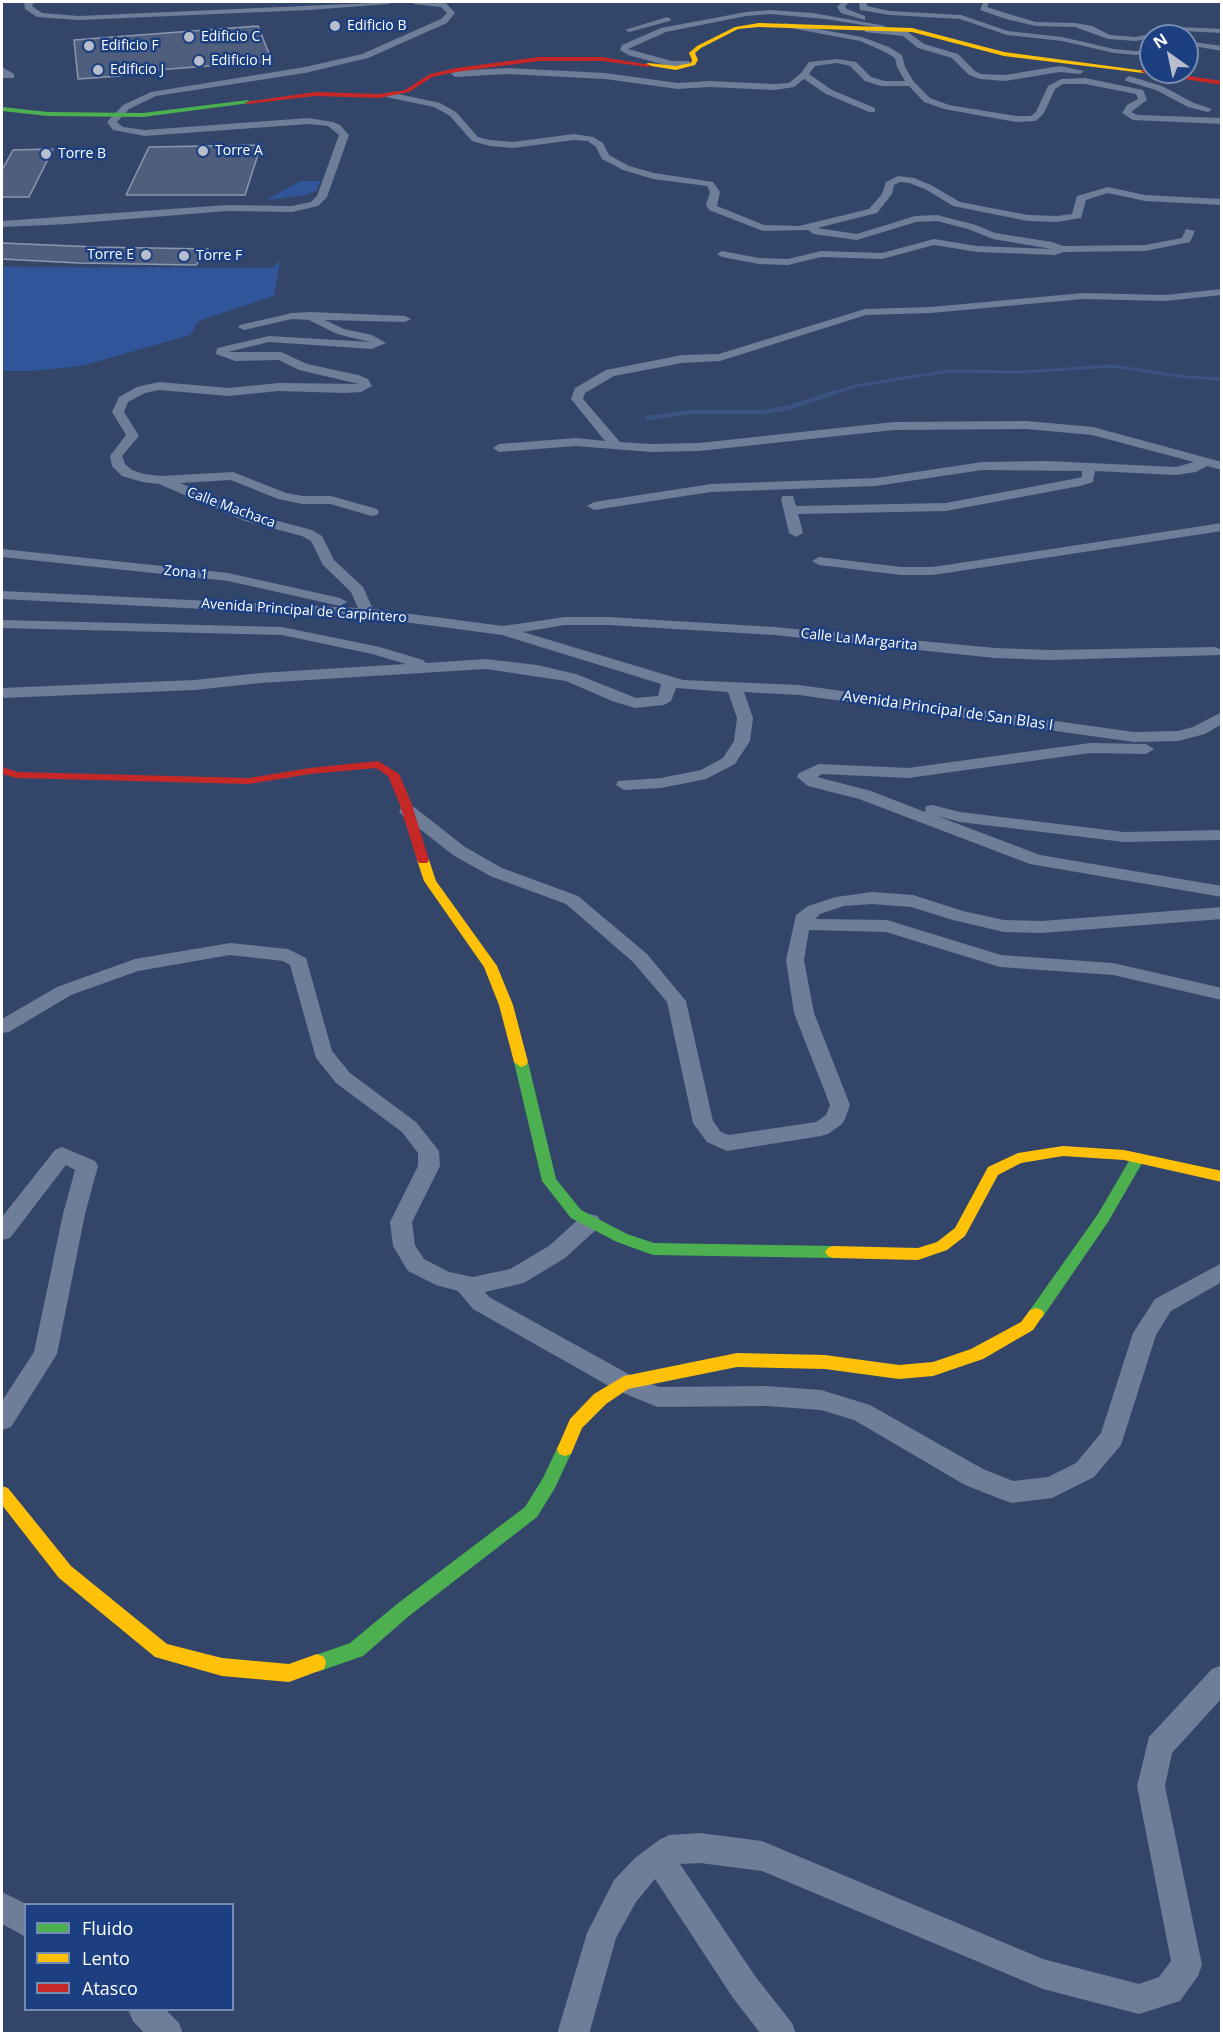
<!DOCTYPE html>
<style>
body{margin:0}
#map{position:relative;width:1223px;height:2035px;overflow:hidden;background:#33466a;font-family:"Open Sans",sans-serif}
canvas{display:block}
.frame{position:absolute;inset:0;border:3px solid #fff;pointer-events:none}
.legend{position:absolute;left:24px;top:1903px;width:210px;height:108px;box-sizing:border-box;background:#1c3f81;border:2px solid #778cb3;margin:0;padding:8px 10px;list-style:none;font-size:18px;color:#fff}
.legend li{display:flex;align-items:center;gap:12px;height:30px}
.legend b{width:30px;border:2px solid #778cb3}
.north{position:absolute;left:1139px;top:24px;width:60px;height:60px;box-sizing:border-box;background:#1c3f81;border:2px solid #778cb3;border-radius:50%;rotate:327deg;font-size:16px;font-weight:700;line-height:24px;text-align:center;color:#fff}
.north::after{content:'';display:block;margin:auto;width:21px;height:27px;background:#b8becb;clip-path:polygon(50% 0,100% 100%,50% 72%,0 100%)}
</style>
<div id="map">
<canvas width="1223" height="2035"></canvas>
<div class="frame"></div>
<ul class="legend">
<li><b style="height:8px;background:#4caf50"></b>Fluido</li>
<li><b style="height:8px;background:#ffc107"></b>Lento</li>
<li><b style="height:8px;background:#c62828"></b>Atasco</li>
</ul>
<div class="north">N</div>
</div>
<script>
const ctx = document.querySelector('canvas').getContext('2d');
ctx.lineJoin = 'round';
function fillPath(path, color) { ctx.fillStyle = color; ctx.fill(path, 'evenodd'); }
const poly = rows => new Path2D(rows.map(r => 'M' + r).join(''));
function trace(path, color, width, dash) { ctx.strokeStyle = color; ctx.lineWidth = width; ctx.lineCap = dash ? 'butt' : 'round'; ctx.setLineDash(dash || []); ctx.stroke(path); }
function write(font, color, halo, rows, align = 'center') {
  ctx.font = font + ' "Open Sans",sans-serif'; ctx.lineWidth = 5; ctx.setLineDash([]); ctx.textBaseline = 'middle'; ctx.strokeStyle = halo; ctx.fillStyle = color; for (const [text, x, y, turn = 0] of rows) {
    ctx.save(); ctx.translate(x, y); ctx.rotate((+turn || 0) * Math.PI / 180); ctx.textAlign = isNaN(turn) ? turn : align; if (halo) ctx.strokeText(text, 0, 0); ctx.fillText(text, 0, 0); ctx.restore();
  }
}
const green = poly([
 [300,181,320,181,316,191,305,195,267,200],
 [280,261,274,296,199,321,190,335,82,366,32,371,2,371,2,267,271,268]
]);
const streamFar1 = poly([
 [832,394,855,386,949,371,1021,372,1113,366,1185,377,1222,379]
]);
const stream = poly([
 [648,418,691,412,764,412,787,408,836,392]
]);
const building = poly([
 [258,26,272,61,119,73,120,76,78,79,74,40,258,26],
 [261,145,245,195,126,195,149,147,261,145],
 [53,149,29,197,2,197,2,170,13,150,53,149],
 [2,243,95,247,208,249,196,265,78,263,2,259,2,243]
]);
const street = poly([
 [24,2,34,2,32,6,42,13,79,16,393,2,389,4,309,10,79,20,37,17,25,9,24,2],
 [411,2,445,2,455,13,447,23,368,58,305,73,156,96,129,109,117,122,123,127,145,130,308,118,333,122,340,125,349,135,327,197,318,206,292,212,227,211,68,224,2,227,2,221,227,205,292,206,311,202,317,196,339,135,328,126,308,124,145,136,113,130,107,122,123,105,151,92,305,67,362,54,441,19,447,13,441,7,414,4,411,2],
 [842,2,849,2,845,7,847,9,865,16,865,20,841,13,837,7,842,2],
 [859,2,866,2,867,6,890,11,961,15,1008,31,1062,37,1114,49,1136,51,1151,49,1151,53,1136,55,1114,53,1062,41,1007,35,960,19,890,15,860,10,859,2],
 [983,2,989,2,987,7,1012,15,1036,22,1075,23,1092,26,1110,35,1136,37,1181,27,1222,29,1222,33,1181,31,1151,36,1151,38,1136,41,1108,39,1075,27,1036,26,1006,19,980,10,983,2],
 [770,10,813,13,886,26,882,28,825,19,770,14,746,16,666,32,628,49,672,61,690,61,690,65,672,67,628,55,620,50,622,45,661,28,746,12,770,10],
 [667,17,671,19,670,21,629,32,625,30,667,17],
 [785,23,862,37,889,47,902,55,905,67,914,82,930,98,949,105,1016,116,1031,116,1036,112,1048,86,1061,79,1085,78,1143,90,1147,100,1131,112,1138,115,1222,118,1222,124,1133,120,1122,113,1127,105,1138,99,1136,94,1085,84,1063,84,1055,89,1044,113,1036,121,1016,122,944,109,924,102,909,86,881,86,865,81,850,66,837,63,815,66,809,74,832,90,875,108,875,112,869,112,826,94,804,79,794,87,775,90,709,87,678,89,605,79,507,74,455,77,451,74,455,71,507,68,605,73,678,83,709,81,775,84,789,83,801,73,809,62,837,59,856,62,871,77,885,81,905,81,897,67,895,58,883,51,860,41,785,27,785,23],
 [868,28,908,32,924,44,958,54,975,71,981,74,1005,75,1060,66,1084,71,1080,74,1060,72,1005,81,980,79,969,75,952,58,918,48,903,36,865,32,865,28,868,28],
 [1187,41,1222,46,1222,51,1187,45,1187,41],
 [2,67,14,74,14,78,2,78,2,67],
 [1129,76,1162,86,1194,103,1212,109,1208,112,1188,107,1156,90,1126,81,1125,79,1129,76],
 [389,92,440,103,456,112,478,137,490,140,513,142,574,134,593,137,603,143,609,155,629,166,654,173,713,182,720,192,717,206,764,225,799,226,869,209,882,194,886,182,898,176,914,178,931,185,960,202,1028,215,1057,216,1072,214,1077,196,1108,187,1145,195,1222,199,1222,205,1145,201,1108,193,1086,200,1081,218,1057,222,1028,221,953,206,925,189,909,183,900,182,894,185,892,194,877,213,817,228,857,234,915,216,937,215,976,225,995,233,1052,242,1063,246,1145,245,1182,238,1186,229,1195,231,1190,242,1145,251,1064,252,1055,255,977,252,934,245,882,259,821,257,788,265,759,264,722,257,717,254,722,251,759,258,788,259,821,251,882,253,934,239,977,246,1052,249,993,239,968,229,937,221,916,222,857,240,813,234,808,230,763,231,709,210,706,205,710,192,707,186,653,179,623,170,602,159,596,147,588,141,574,140,513,148,490,146,472,141,450,116,434,107,386,97,385,95,389,92],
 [1222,289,1222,295,1165,301,1083,299,931,313,866,315,720,361,682,363,614,376,585,393,583,399,620,442,651,444,699,443,894,422,1026,421,1093,427,1222,462,1222,470,1207,466,1196,472,1176,475,1095,471,1093,482,1080,486,946,511,798,514,803,533,796,537,789,533,781,499,783,496,793,496,796,506,946,503,1073,479,1082,477,1082,471,982,470,876,486,711,492,594,510,587,506,594,502,711,484,876,478,982,462,1047,461,1176,467,1194,462,1092,435,1026,429,894,430,699,451,651,452,576,446,499,452,493,448,499,444,576,438,605,441,571,399,575,388,606,370,682,355,719,354,865,309,931,307,1083,293,1165,295,1222,289],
 [310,312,405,316,411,319,405,322,325,320,344,329,372,335,386,343,372,349,269,342,228,352,281,352,307,364,358,375,368,379,372,386,361,392,345,393,279,391,229,396,159,390,145,393,128,402,124,412,139,436,122,456,125,464,132,470,144,474,161,476,233,472,286,493,303,496,331,496,377,509,379,512,377,515,372,516,330,504,303,504,278,499,231,480,180,483,255,515,312,530,322,536,334,560,363,587,373,609,503,626,565,617,608,617,774,627,995,648,1050,650,1215,647,1222,650,1220,655,1050,660,995,658,774,635,608,625,565,625,523,632,683,680,799,685,1134,732,1178,731,1193,727,1222,712,1222,724,1205,734,1178,741,1134,742,799,695,744,692,753,718,750,741,735,764,706,779,661,788,624,790,616,785,618,781,661,778,701,770,723,758,734,741,737,718,728,692,676,688,671,701,664,705,635,708,612,701,566,681,486,669,260,683,195,690,2,698,2,688,195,680,260,673,406,664,372,654,282,635,2,628,2,620,282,627,380,647,423,660,426,663,486,659,537,665,576,674,636,698,658,696,661,684,502,635,367,617,2,599,2,591,358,608,351,592,323,565,311,541,302,536,245,521,159,484,142,482,122,476,112,466,110,456,126,435,112,412,119,397,137,387,159,382,229,388,279,383,359,384,299,370,279,360,235,361,216,354,217,348,269,336,370,342,337,334,309,320,292,319,244,330,238,327,240,325,292,313,310,312],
 [1222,523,1222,531,933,575,901,575,819,565,812,561,819,557,901,567,933,567,1222,523],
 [2,549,228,573,340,598,347,602,340,606,228,581,2,557,2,549],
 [1090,743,1146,744,1154,749,1146,754,1090,753,908,778,822,774,817,777,871,791,925,812,926,806,932,805,960,812,1124,832,1222,830,1222,840,1124,842,960,822,937,816,1040,855,1222,886,1222,897,1030,864,859,799,808,786,797,777,799,773,819,764,908,768,1090,743],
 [408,806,414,807,465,847,502,868,578,896,647,954,686,1001,713,1121,721,1132,729,1135,816,1122,826,1115,830,1105,794,1013,786,960,796,915,808,906,836,897,872,892,913,895,963,911,1004,920,1042,921,1222,907,1222,919,1042,933,1004,932,953,920,911,907,872,904,844,906,820,914,815,919,887,920,1001,955,1113,963,1222,988,1222,1000,1113,975,1000,967,886,932,809,930,804,960,814,1013,850,1105,845,1119,842,1124,828,1134,821,1136,727,1151,707,1142,693,1123,667,1002,633,962,566,904,490,876,453,855,402,815,399,811,402,807,408,806],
 [230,943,288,949,306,958,332,1051,350,1073,416,1122,435,1146,439,1151,440,1166,412,1222,415,1245,424,1259,449,1272,473,1277,510,1269,549,1246,582,1216,590,1214,598,1216,601,1222,598,1228,565,1258,524,1283,485,1292,489,1297,632,1376,659,1387,766,1386,821,1390,870,1405,983,1469,1013,1481,1048,1477,1076,1463,1101,1433,1133,1333,1155,1299,1222,1263,1222,1282,1171,1311,1156,1335,1121,1445,1094,1477,1052,1498,1012,1503,1003,1500,965,1485,854,1420,821,1410,766,1406,658,1407,650,1404,616,1390,473,1309,458,1291,436,1285,408,1271,393,1246,390,1222,418,1166,418,1153,402,1132,336,1083,316,1058,290,965,283,961,230,955,138,971,71,995,9,1032,2,1033,2,1019,57,987,135,959,230,943],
 [62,1147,95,1161,98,1166,85,1214,57,1354,11,1427,2,1430,2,1401,34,1352,63,1214,75,1170,66,1165,10,1238,2,1240,2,1217,55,1150,62,1147],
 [1222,1665,1222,1698,1172,1753,1165,1786,1202,1965,1198,1976,1180,2001,1139,2014,1043,1989,762,1871,700,1863,680,1864,755,1976,792,2023,796,2034,761,2034,733,1998,655,1879,636,1902,616,1938,589,2034,557,2034,587,1933,614,1880,635,1858,659,1840,669,1835,700,1833,762,1841,1043,1959,1139,1984,1159,1977,1171,1961,1137,1786,1149,1737,1212,1669,1222,1665],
 [2,1892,26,1904,26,1937,2,1924,2,1892],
 [128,2010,166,2010,179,2023,183,2034,145,2034,133,2021,128,2010]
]);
const fast = poly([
 [248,100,250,103,143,117,48,116,2,111,2,107,48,112,143,113,248,100],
 [521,1057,528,1062,556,1179,581,1210,627,1234,654,1243,833,1246,838,1248,841,1252,838,1256,833,1258,653,1255,617,1242,571,1218,542,1181,514,1062,521,1057],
 [1138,1153,1143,1154,1145,1158,1108,1222,1042,1318,1036,1320,1030,1318,1028,1314,1030,1310,1098,1214,1133,1154,1138,1153],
 [565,1442,571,1444,573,1449,555,1488,537,1517,409,1616,363,1656,317,1672,310,1669,308,1663,310,1657,350,1643,397,1604,525,1507,543,1478,559,1444,565,1442]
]);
const slow = poly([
 [759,23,912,28,1004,52,1146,71,1143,73,1004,56,912,32,759,27,738,29,701,48,695,53,698,60,695,65,676,70,645,65,648,63,676,66,691,63,692,60,689,53,697,46,735,27,759,23],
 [423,856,429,860,436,881,497,966,513,1005,528,1062,526,1065,521,1067,514,1062,499,1005,484,967,424,881,417,860,423,856],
 [1063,1146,1124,1150,1222,1171,1222,1182,1124,1160,1063,1156,1021,1163,998,1175,965,1236,947,1250,918,1260,833,1258,828,1256,825,1252,828,1248,833,1246,918,1248,937,1242,955,1228,988,1167,1018,1153,1063,1146],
 [1036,1308,1042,1310,1044,1314,1033,1330,983,1359,933,1376,899,1379,825,1369,737,1367,628,1389,606,1404,582,1428,571,1454,565,1456,559,1454,557,1449,570,1419,594,1394,624,1376,737,1353,825,1355,899,1365,933,1362,971,1349,1021,1322,1030,1310,1036,1308],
 [2,1486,8,1488,71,1566,167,1644,222,1658,289,1664,317,1654,324,1657,326,1663,324,1669,289,1682,222,1676,155,1657,59,1578,2,1505,2,1486]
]);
const jam = poly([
 [539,57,602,57,651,65,648,67,602,61,539,61,456,72,432,77,409,92,379,98,315,96,248,104,245,102,315,92,379,94,405,90,430,74,456,68,539,57],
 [1143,69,1222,81,1222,85,1141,72,1143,69],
 [378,761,399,774,411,802,429,860,427,863,419,863,417,860,399,802,388,776,376,768,310,774,249,784,17,778,2,774,2,767,18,772,249,778,310,768,378,761]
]);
const markers = [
 [335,26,6,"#b8becb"],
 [189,37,6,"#b8becb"],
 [89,46,6,"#b8becb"],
 [199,61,6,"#b8becb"],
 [98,70,6,"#b8becb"],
 [203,151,6,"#b8becb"],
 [46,154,6,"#b8becb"],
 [146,255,6,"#b8becb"],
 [184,256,6,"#b8becb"]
];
const farPoinames = [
 ["Edificio B",347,26],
 ["Edificio C",201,37],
 ["Edificio F",101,46],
 ["Edificio H",211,61],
 ["Edificio J",110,70],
 ["Torre A",215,151],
 ["Torre B",58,154],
 ["Torre E",134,255,"right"],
 ["Torre F",196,256]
];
const farStreetnames = [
 ["Calle Machaca",231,508,20],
 ["Zona 1",186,573,6],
 ["Avenida Principal de Carpintero",304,611,4],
 ["Calle La Margarita",859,640,6]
];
const streetNames = [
 ["Avenida Principal de San Blas I",948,711,8]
];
fillPath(green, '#305599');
trace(streamFar1, '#3a5383', 3);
trace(stream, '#3a5383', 4.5);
fillPath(building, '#4e5e7c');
trace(building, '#8c98af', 1.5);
fillPath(street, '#6e7d98');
fillPath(fast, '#4caf50');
fillPath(slow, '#ffc107');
fillPath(jam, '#c62828');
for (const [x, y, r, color] of markers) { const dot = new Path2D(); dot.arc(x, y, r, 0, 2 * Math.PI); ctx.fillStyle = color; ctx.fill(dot); trace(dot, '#1c3f81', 2); }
write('14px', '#fff', '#1c3f81', farPoinames, 'left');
write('14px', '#fff', '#1c3f81', farStreetnames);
write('15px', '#fff', '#1c3f81', streetNames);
</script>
